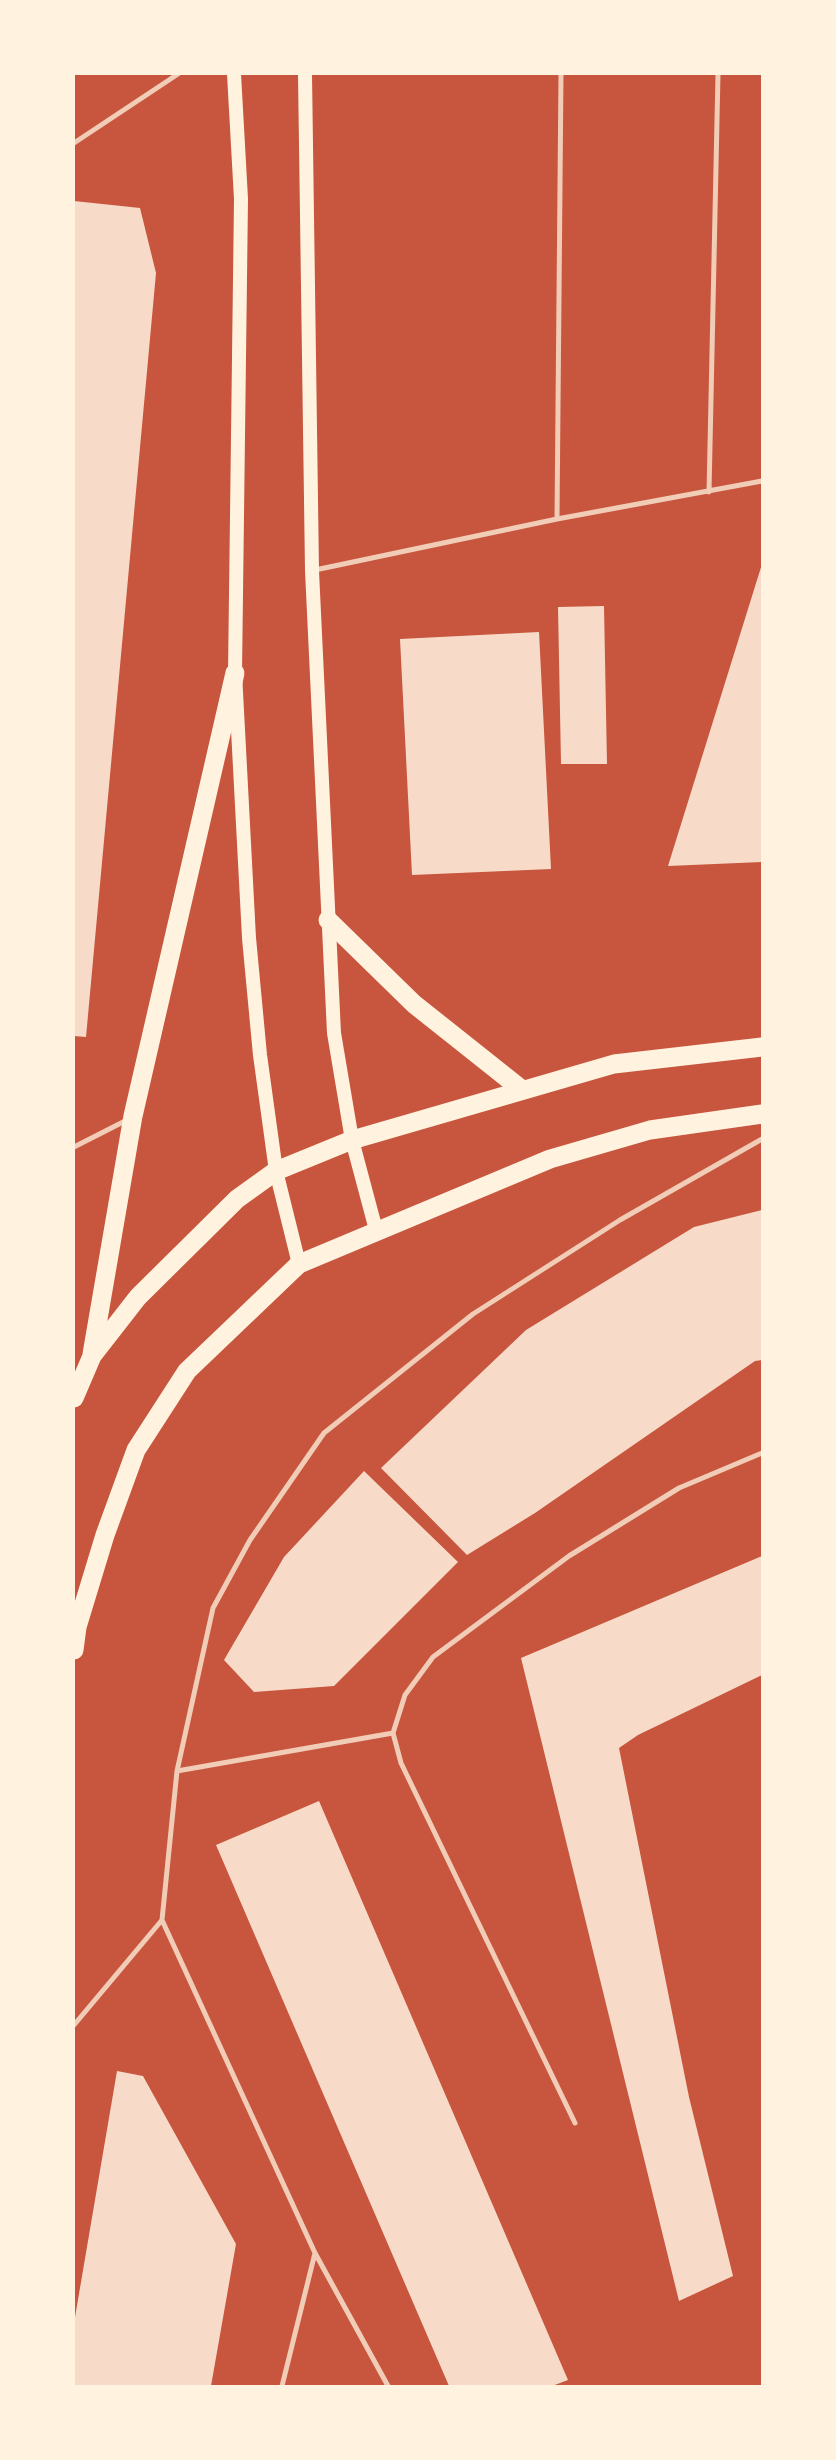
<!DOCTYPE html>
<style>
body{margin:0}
#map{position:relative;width:836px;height:2460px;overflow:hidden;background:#c8553d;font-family:Helvetica,sans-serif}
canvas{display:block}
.frame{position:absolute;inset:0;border:75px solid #fff3e0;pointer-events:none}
</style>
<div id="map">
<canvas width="836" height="2460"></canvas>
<div class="frame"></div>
</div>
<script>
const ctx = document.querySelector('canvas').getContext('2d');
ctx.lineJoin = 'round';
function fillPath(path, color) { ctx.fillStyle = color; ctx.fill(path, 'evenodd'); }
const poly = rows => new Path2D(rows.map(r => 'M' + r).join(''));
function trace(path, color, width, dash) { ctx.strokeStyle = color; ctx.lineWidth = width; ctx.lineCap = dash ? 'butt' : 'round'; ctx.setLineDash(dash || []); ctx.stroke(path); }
const building = poly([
 [74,201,140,208,156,273,86,1037,74,1036],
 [762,564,762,862,668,866],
 [604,606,607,764,561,764,558,607],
 [539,632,551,869,412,875,400,639],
 [762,1210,762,1360,755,1361,535,1513,467,1555,381,1468,526,1330,694,1227],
 [364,1471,458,1562,334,1686,254,1692,224,1660,284,1557],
 [762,1556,762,1675,638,1735,619,1748,689,2097,733,2276,679,2301,521,1658],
 [319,1801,568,2380,552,2386,449,2386,216,1845],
 [117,2071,143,2076,236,2244,211,2386,74,2386,74,2323]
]);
const service = poly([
 [74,143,178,74],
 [709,492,718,74],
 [557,519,561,74],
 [315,570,557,519,762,481],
 [74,1147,127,1120],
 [393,1733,401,1763,575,2123],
 [177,1771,393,1733,405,1695,433,1657,569,1556,679,1488,762,1453],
 [162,1920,315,2253,388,2386],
 [74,2025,162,1920,177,1771,213,1608,250,1540,324,1433,473,1314,620,1220,762,1139],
 [282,2386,315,2253]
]);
const secondary = poly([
 [234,74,241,199,235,673,249,938,260,1055,276,1171,299,1264],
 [305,74,312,571,334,1033,352,1140,376,1230]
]);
const trunk = poly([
 [328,920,414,1004,521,1089],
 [92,1354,133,1116,235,673],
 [74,1398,92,1356,138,1297,237,1199,276,1171,352,1140,614,1064,762,1047],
 [74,1650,77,1627,105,1535,136,1450,187,1371,299,1264,550,1159,650,1130,762,1114]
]);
fillPath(building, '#f7dbc8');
trace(service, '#f1ccb7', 5);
trace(secondary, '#fff3e0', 14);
trace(trunk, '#fff3e0', 19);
</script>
